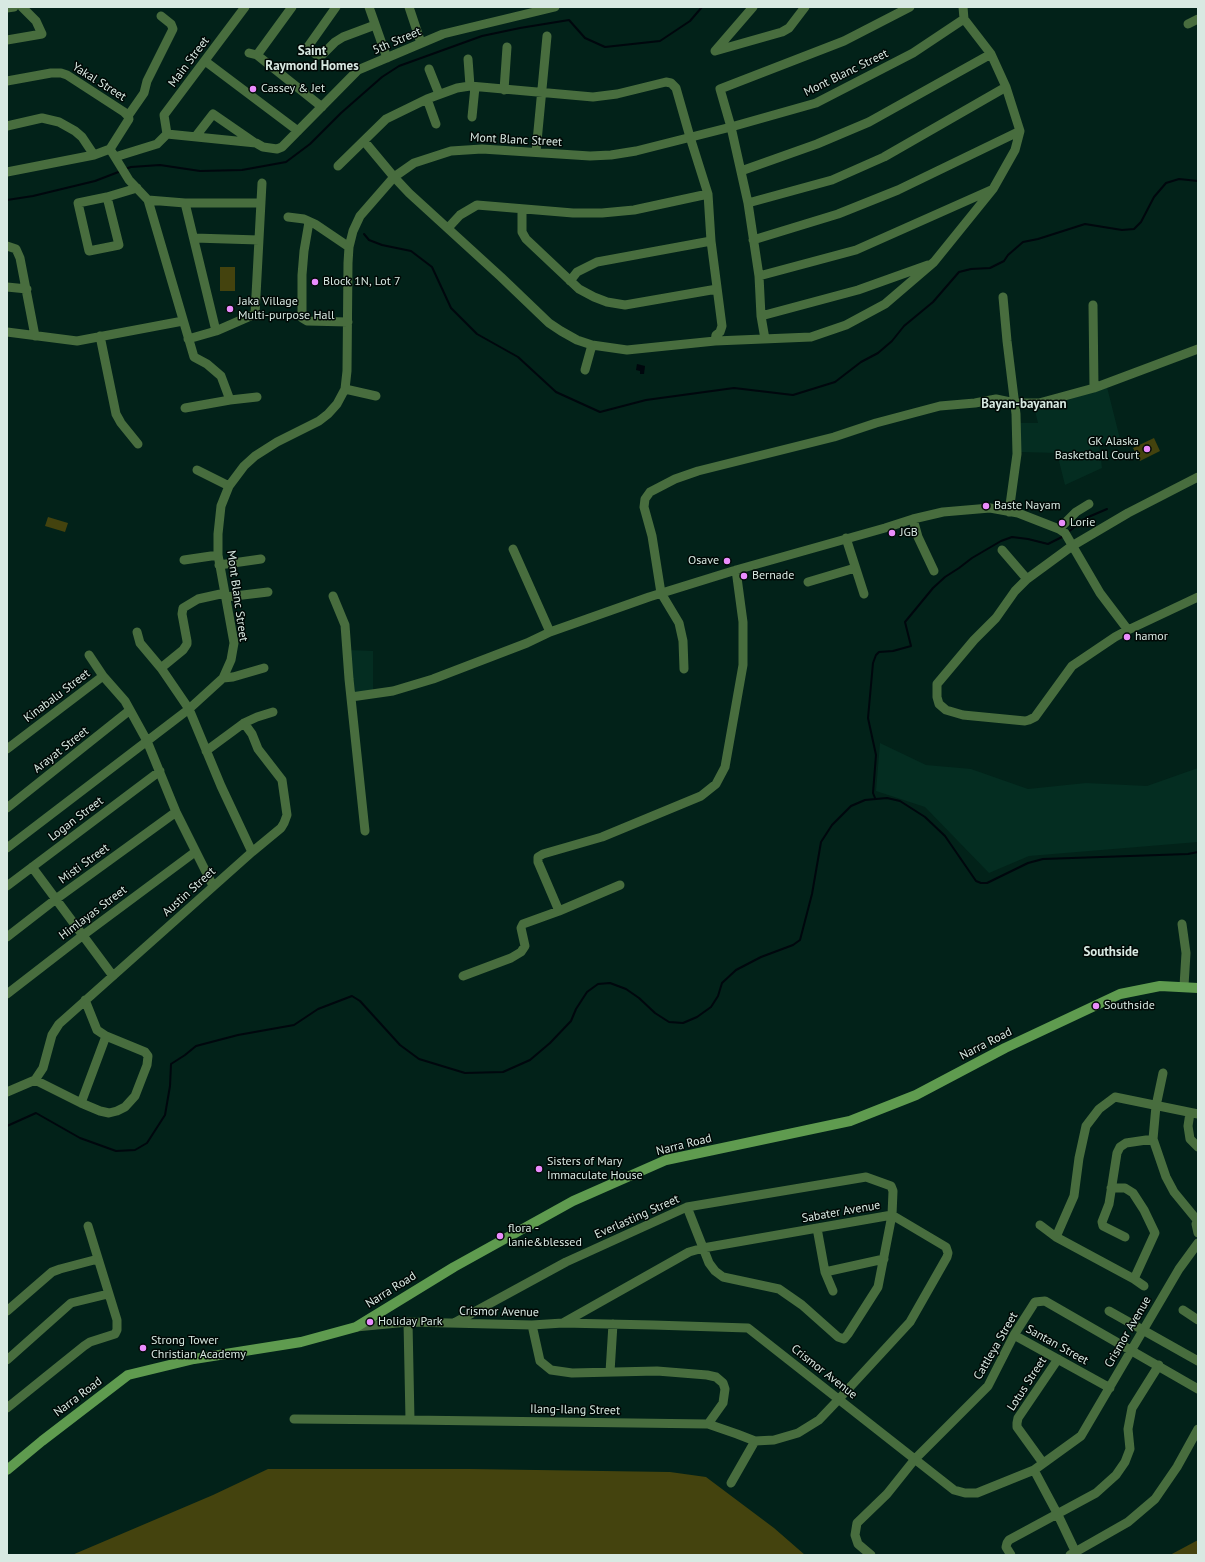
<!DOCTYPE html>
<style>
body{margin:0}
#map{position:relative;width:1205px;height:1562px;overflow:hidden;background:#022219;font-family:"PT Sans",sans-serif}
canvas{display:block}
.frame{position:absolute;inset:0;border:8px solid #d8e9e2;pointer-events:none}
</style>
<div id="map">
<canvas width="1205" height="1562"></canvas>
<div class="frame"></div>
</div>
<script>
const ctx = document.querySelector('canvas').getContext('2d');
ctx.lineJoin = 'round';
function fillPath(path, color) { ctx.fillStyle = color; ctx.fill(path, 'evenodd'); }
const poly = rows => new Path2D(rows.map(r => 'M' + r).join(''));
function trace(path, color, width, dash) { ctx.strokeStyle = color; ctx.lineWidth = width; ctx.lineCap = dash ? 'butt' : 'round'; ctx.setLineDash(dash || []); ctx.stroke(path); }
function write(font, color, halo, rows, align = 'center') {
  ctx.font = font + ' "PT Sans",sans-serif'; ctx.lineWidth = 3; ctx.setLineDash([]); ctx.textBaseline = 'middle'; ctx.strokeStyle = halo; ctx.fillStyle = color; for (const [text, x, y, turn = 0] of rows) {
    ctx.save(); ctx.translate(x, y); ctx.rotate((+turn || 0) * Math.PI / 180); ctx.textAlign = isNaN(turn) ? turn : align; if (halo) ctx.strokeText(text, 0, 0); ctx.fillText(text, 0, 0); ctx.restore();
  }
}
const built = poly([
 [1107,387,1120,439,1099,444,1102,468,1065,485,1057,453,1021,452,1020,423,1038,423,1034,407,1052,405],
 [349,650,373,651,373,691,354,692],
 [880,743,926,765,971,769,1028,789,1086,783,1147,786,1198,768,1198,842,1029,856,989,873,925,807,876,791]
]);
const green = poly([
 [220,267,235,267,235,291,220,291],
 [1154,438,1160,451,1140,461,1133,448],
 [48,517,68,523,65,532,45,526],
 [268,1469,470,1469,670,1472,706,1477,774,1528,805,1555,72,1555,213,1495],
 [1198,1540,1198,1555,1170,1555]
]);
const water = poly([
 [637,364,645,366,644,374,640,374,640,371,636,370]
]);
const stream = poly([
 [125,169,131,167,160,165,200,171,242,170,286,162,310,144,341,113,382,77,399,66,482,36,520,28,569,20,585,38,605,47,660,41,690,21,702,7],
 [7,200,33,196,95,181,121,171],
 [364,234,369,240,382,245,411,251,432,267,451,308,477,334,518,357,556,392,600,412,646,400,734,388,793,395,835,382,861,362,878,353,892,341,904,326,933,302,959,272,971,269,990,268,1004,261,1008,255,1023,242,1038,239,1085,224,1122,230,1134,229,1141,222,1154,197,1166,183,1179,179,1198,181],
 [1067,533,1086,518,1107,509],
 [875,798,873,793,876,755,868,718,873,663,876,655,879,652,893,651,911,646,905,622,933,588,945,577,959,568,972,558,1001,541,1012,537,1028,539,1048,544,1064,536],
 [7,1126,36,1113,80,1138,116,1151,135,1150,147,1143,165,1115,170,1086,171,1064,185,1055,196,1046,238,1035,294,1025,318,1009,352,996,360,1001,400,1045,419,1059,465,1073,503,1072,530,1060,550,1043,571,1021,576,1009,587,992,598,984,610,983,626,989,639,998,655,1013,669,1022,683,1023,697,1017,711,1007,718,996,722,983,736,970,761,957,793,945,800,940,812,894,821,842,832,825,851,806,865,800,887,798,900,801,925,817,945,836,976,881,981,883,987,883,1028,863,1043,859,1188,854,1198,852]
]);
const street = poly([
 [336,7,307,48,317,55,323,54,335,42,343,37,375,25],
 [369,7,387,58],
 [409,7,421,43],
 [7,8,14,7],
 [1188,24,1198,19],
 [7,40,42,34,36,21,22,7],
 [715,51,782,32,789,28,805,7],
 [715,51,753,7],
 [249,53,257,55,322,107],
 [257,55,292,7],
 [468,59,470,86],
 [205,61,298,131],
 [429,69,439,94],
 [7,81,51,73,61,73,67,75,124,112,128,116,129,119,110,149,94,155,7,172],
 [504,90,507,47],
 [427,99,436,124],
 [128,116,144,93,147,81,173,29,171,24,161,16],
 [472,117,475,87],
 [7,126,42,118,59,122,75,131,82,137,94,155],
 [167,134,256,143,263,147,277,149,282,147,358,70,443,34,555,7],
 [167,134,164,115,245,7],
 [196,136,213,114,255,143],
 [110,149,129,180,148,200,185,203,261,203],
 [536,152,547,36],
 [115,157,157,144,167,134],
 [338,166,386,119,427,99,457,88,470,86,593,97,617,94,666,82,671,83,676,88,690,137,708,194,711,241,722,326,720,332,716,335,715,341,627,350,592,345,577,340,561,331,549,323,501,277,409,193,394,177,364,141],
 [741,171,817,144,869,122,991,54],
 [107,197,119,245,89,251,78,203,107,197,137,188],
 [148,200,194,357,207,364,221,376,230,400],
 [185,203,216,331],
 [748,203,832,180,884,157,1006,87],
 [522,209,522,232,526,239,579,289,594,297,607,302,625,305,717,289],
 [288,217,304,219,315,224,349,247],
 [309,222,304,251,302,275,302,318,307,321,348,322],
 [448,228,460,215,477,205,573,213,602,213,634,210,708,194],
 [194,238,259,240],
 [753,240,838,214,898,190,1020,131],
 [7,246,16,249,20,258,35,336],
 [759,276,856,250,991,190],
 [570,281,577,272,597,262,711,241],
 [7,287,27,289],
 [1003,297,1007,341,1016,414,1017,454,1009,512],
 [1093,305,1094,388],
 [761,316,858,290,928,265],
 [7,332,77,341,183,321],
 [100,336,116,414,121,423,138,444],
 [188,339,216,331,255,314,262,183],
 [765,339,761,316,759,276,748,203,731,127,720,89,844,41,910,7],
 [715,341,811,337,846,325,885,304,934,262,993,189,1015,150,1020,131,1006,87,991,54,964,19,963,7],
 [585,370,592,345],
 [345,389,376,396],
 [185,408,230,400,257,397],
 [197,470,229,486],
 [913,519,918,537,934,571],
 [1059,529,1076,512,1089,504],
 [846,538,864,594],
 [513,549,550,632],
 [1002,550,1027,579],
 [184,560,218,555],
 [219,565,261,559],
 [808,582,855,568],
 [333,596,345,625,349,679,365,831],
 [226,597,268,592],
 [1128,630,1115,637,1072,666,1035,717,1029,720,1025,721,963,715,946,710,939,704,937,697,937,684,974,640,996,618,1015,591,1027,579,1072,546,1128,513,1198,477],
 [137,632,140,643,161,668,189,709,221,786,252,852],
 [89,655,103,676,125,701,147,741,176,812,213,886],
 [161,668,183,650,187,644,187,641,182,614,183,608,198,599,225,593],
 [684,669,683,641,679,623,661,593,652,536,644,507,645,499,650,492,675,479,698,471,834,437,876,423,940,406,975,403,996,399,1015,403,1039,403,1094,388,1198,349],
 [223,678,233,677,264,668],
 [351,697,393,691,433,679,527,643,550,632,649,597,736,570,885,528,913,519,943,512,990,508,1018,513,1059,529,1065,533,1100,593,1128,630,1198,597],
 [7,749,103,676],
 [206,751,244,723,257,717,273,712],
 [7,808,130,710],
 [7,848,189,709,223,678,231,660,234,643,218,555,218,534,221,506,229,486,244,466,255,456,277,442,319,421,328,414,337,404,345,389,347,371,348,263,349,247,353,231,360,216,394,177,414,163,451,151,482,149,590,156,611,155,636,151,731,127,816,103,913,53,964,19],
 [32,867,113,976],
 [7,886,160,771],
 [559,911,538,862,538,857,543,854,602,837,701,796,716,784,725,767,743,665,743,622,736,570],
 [1182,924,1186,953,1184,986],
 [7,937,56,899,176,812],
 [463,976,511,958,521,952,525,946,521,928,523,924,559,911,620,885],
 [7,994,82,936,195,852],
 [1163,1073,1156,1106,1153,1139,1166,1177,1174,1192,1197,1220],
 [35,1080,81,1103,100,1111,109,1113,117,1111,125,1107,135,1096,147,1065,148,1056,145,1052,106,1036,97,1030,85,1000],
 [7,1092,35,1080,43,1068,52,1035,59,1024,252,852,281,828,284,823,287,815,282,780,258,749,252,734,244,723],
 [81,1103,106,1036],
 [1190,1113,1188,1126,1190,1139,1198,1147],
 [1111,1188,1125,1188,1133,1193,1144,1210,1155,1233,1134,1279],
 [1198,1219,1196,1224,1198,1233],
 [1040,1225,1056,1237,1134,1279,1144,1286],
 [817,1228,825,1272,833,1291],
 [1056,1237,1074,1196,1079,1158,1086,1126,1099,1109,1115,1097,1198,1114],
 [1125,1237,1103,1226,1102,1222,1109,1204,1117,1153,1120,1147,1126,1143,1153,1139],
 [825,1272,884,1259],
 [1183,1310,1198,1320],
 [7,1311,52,1272,60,1269,98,1259],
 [1109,1311,1198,1361],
 [408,1322,410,1420],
 [454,1323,566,1262,687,1207,866,1177,891,1186,893,1191,892,1215,878,1287,848,1334,844,1339,838,1337,802,1305,779,1289,723,1277,715,1271,709,1263,687,1207],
 [532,1325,540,1361,551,1370,572,1373,657,1371,707,1375,716,1377,723,1383,725,1389,723,1403,708,1424],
 [356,1327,408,1322,532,1325,563,1323,653,1325,748,1328,954,1490,965,1493,977,1493,1034,1470,1081,1436,1179,1269,1198,1243],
 [1014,1335,1110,1388],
 [7,1360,71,1303,108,1294],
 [610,1372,613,1324],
 [7,1408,84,1346,90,1342,115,1334,117,1330,117,1320,88,1226],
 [294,1419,410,1420,708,1424,737,1434,755,1441,774,1440,798,1433,819,1420,839,1399,910,1322,947,1257,948,1253,946,1247,892,1215,703,1248,689,1252,563,1323],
 [1043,1463,1017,1427,1017,1423,1018,1418,1058,1359],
 [1034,1470,1058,1515,1077,1555],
 [731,1483,755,1441],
 [871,1555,858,1544,855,1535,857,1523,887,1494,915,1459,988,1386,1014,1335,1035,1302,1045,1301,1198,1389],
 [1011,1555,1006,1547,1007,1543,1009,1540,1096,1493,1116,1475,1125,1462,1130,1449,1128,1429,1132,1408,1159,1365],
 [1070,1555,1128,1522,1155,1499,1177,1467,1198,1429]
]);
const secondary = poly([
 [7,1470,42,1441,128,1375,194,1359,301,1342,356,1327,454,1267,573,1201,666,1160,850,1121,916,1095,1005,1048,1120,994,1160,986,1198,988]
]);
const markers = [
 [253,89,4,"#ea8dfd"],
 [315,282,4,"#ea8dfd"],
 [230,309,4,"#ea8dfd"],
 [1147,449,4,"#ea8dfd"],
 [986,506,4,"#ea8dfd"],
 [1062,523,4,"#ea8dfd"],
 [892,533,4,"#ea8dfd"],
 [727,561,4,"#ea8dfd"],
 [744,576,4,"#ea8dfd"],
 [1127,637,4,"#ea8dfd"],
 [1096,1006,4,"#ea8dfd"],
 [539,1169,4,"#ea8dfd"],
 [500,1236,4,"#ea8dfd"],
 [370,1322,4,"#ea8dfd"],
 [143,1348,4,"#ea8dfd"]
];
const streetNames = [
 ["5th Street",397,41,-23],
 ["Main Street",189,62,-53],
 ["Mont Blanc Street",846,73,-26],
 ["Yakal Street",99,82,32],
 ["Mont Blanc Street",516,140,3],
 ["Mont Blanc Street",237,596,82],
 ["Kinabalu Street",57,696,-37],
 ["Arayat Street",61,750,-38],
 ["Logan Street",76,819,-37],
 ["Misti Street",84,864,-36],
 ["Austin Street",189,892,-42],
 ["Himlayas Street",93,913,-37],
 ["Narra Road",986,1044,-27],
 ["Narra Road",684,1145,-14],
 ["Sabater Avenue",841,1212,-10],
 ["Everlasting Street",637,1217,-24],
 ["Narra Road",391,1290,-32],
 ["Crismor Avenue",499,1312,1],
 ["Crismor Avenue",1128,1332,-60],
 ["Santan Street",1057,1345,29],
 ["Cattleya Street",996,1346,-60],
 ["Crismor Avenue",824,1372,38],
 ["Lotus Street",1027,1384,-57],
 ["Narra Road",78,1397,-37],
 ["Ilang-Ilang Street",575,1410,1]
];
const poiNames = [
 ["Cassey & Jet",261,89],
 ["Block 1N, Lot 7",323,282],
 ["Jaka Village",238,302],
 ["Multi-purpose Hall",238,316],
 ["GK Alaska",1139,442,"right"],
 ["Basketball Court",1139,456,"right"],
 ["Baste Nayam",994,506],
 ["Lorie",1070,523],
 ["JGB",900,533],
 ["Osave",719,561,"right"],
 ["Bernade",752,576],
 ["hamor",1135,637],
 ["Southside",1104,1006],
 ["Sisters of Mary",547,1162],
 ["Immaculate House",547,1176],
 ["flora -",508,1229],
 ["lanie&blessed",508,1243],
 ["Holiday Park",378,1322],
 ["Strong Tower",151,1341],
 ["Christian Academy",151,1355]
];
const neighbourhoodNames = [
 ["Saint",312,51],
 ["Raymond Homes",312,66],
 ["Bayan-bayanan",1024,404],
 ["Southside",1111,952]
];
fillPath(built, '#042d21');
fillPath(green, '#44430e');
fillPath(water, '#00070d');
trace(stream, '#00070d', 2);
trace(street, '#486d3e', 9);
trace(secondary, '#5f9b4f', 10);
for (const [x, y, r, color] of markers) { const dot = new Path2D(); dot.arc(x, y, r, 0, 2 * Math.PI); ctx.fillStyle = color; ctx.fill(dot); trace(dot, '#010906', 1.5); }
write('12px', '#d8e9e2', '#010906', streetNames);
write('12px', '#d8e9e2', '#010906', poiNames, 'left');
write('bold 13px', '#d8e9e2', '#010906', neighbourhoodNames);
</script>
